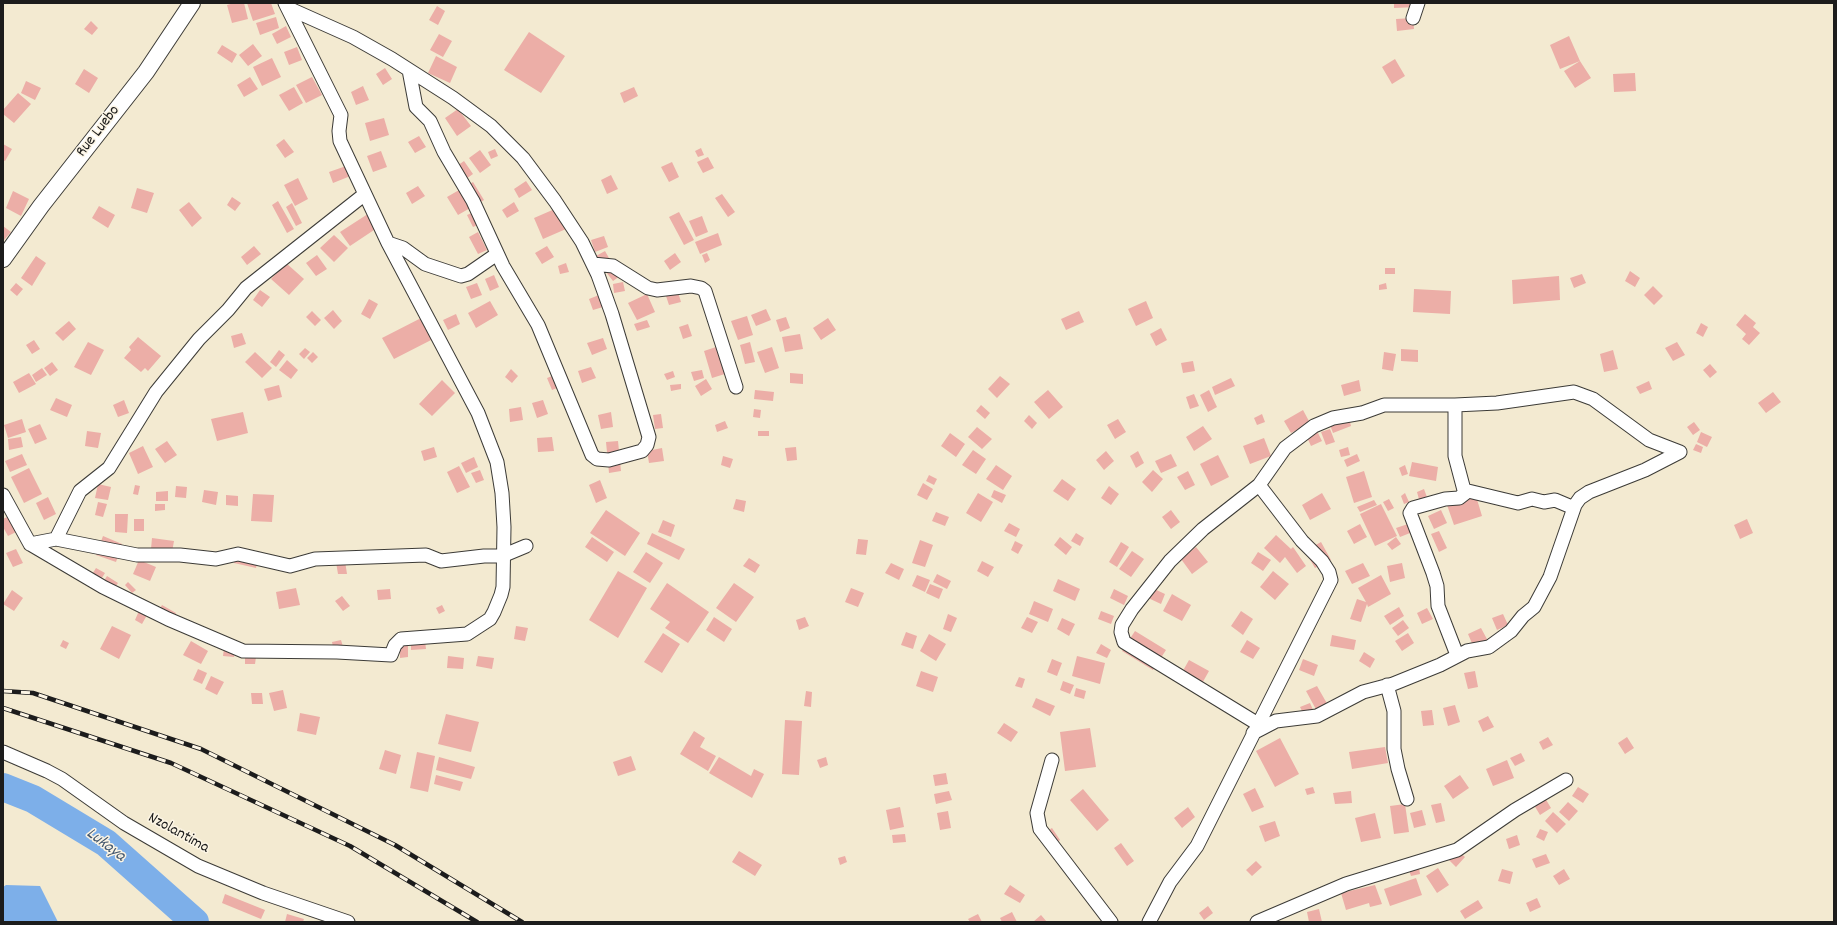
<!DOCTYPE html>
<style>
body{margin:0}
#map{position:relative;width:1837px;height:925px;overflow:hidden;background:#f3ead1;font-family:Dekko,sans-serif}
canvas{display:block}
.frame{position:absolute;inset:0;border:4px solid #1c1c1c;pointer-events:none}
</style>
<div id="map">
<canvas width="1837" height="925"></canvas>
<div class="frame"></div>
</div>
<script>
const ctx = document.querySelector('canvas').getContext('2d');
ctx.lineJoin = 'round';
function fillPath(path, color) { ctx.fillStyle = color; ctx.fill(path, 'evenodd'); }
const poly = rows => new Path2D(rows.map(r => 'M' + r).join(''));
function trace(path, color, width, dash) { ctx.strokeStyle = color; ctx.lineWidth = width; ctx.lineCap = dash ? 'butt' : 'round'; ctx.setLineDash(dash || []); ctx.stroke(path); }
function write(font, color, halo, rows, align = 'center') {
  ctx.font = font + ' Dekko,sans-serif'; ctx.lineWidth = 3; ctx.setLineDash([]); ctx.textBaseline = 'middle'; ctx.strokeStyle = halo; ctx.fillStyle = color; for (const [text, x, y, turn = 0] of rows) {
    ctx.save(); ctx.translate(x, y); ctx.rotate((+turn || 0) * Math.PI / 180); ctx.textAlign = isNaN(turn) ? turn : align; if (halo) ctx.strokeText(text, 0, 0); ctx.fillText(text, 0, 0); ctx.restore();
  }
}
const water = poly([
 [6,885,40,886,58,922,3,922,3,887]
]);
const river = poly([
 [3,787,33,799,106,843,195,922]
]);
const building = poly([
 [234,3,244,3,248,19,232,23,227,5],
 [247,3,271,3,275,14,253,21],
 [1394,3,1417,3,1418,7,1394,8],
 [437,6,445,11,438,25,429,20],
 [276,17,279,28,260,35,256,23],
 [1413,18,1414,29,1397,31,1396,19],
 [91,21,98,28,92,35,84,29],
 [286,26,291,37,277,44,272,34],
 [529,32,565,56,541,93,504,70],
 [439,34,452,41,443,57,430,50],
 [1569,36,1580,61,1591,78,1575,88,1564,71,1580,61,1560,69,1550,45],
 [253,44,262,56,248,66,239,55],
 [222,45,237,54,232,63,217,53],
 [297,47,302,60,289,65,284,52],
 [436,56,457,67,450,83,428,73],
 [272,58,281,77,262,86,253,67],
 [1395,59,1405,76,1392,84,1382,67],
 [385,68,392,79,383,85,376,74],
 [84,69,98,78,89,93,75,84],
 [1635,73,1636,91,1614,92,1613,74],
 [250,77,258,89,244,97,237,85],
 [312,77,322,95,306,103,296,85],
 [26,81,41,88,35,100,21,93],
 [363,86,369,100,356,105,351,92],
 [294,87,303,103,289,111,279,95],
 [634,87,638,96,624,103,620,93],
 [18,93,31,104,14,123,3,114,3,110],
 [458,109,471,126,457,136,445,118],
 [384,118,389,135,370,141,365,123],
 [419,136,426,147,415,153,408,142],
 [284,139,294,152,285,158,276,145],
 [3,144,12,149,5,161,3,160],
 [701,148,704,155,698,157,695,151],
 [495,149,498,156,491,159,488,152],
 [480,150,491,165,480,173,469,158],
 [381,151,387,167,373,172,367,156],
 [708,157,714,168,703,173,697,162],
 [464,161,473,174,463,181,454,168],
 [672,162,679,177,669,182,661,167],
 [349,165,353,175,333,183,329,172],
 [611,175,618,189,607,194,601,180],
 [298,178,308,199,295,206,284,185],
 [526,181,532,190,519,198,514,189],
 [473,182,484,200,458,215,447,197],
 [418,186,425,196,412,204,406,193],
 [137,188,154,193,147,213,131,208],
 [13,191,29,199,21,216,6,208],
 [722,194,735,212,728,217,715,198],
 [232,197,241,203,235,211,227,205],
 [278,201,294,229,287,233,272,205],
 [189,202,202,218,192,227,179,210],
 [514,202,519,211,507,218,502,210],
 [292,203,302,223,296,226,286,207],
 [99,206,115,215,108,228,92,218],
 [483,208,489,220,473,227,467,215],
 [557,208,566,229,543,239,534,218],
 [374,210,383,224,350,246,340,232],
 [679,212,694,240,684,245,669,217],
 [702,216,708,232,696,237,689,221],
 [3,226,11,232,4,240,3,239],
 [478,232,487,250,478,254,469,237],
 [718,233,722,245,700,254,695,242],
 [334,235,348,248,334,262,320,248],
 [604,236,608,247,595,252,591,240],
 [254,246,261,254,247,265,241,257],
 [547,246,554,257,542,264,535,253],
 [605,251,609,258,599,263,596,256],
 [675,253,681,262,670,270,664,261],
 [707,253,710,260,705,263,702,255],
 [317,255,327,269,316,276,306,263],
 [36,256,46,263,32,286,21,278],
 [286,263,304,279,289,295,271,279],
 [566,263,569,272,560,274,558,266],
 [614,267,620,276,613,281,606,272],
 [1385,268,1395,268,1395,274,1385,274],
 [1630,271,1640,278,1635,287,1625,281],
 [1582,274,1586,283,1574,288,1570,278],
 [494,275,499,287,490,291,485,279],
 [1559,276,1560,300,1513,304,1512,280],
 [623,282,625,291,614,293,613,284],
 [16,283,23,289,17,296,10,290],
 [477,283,482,295,471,299,466,287],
 [1386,283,1387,289,1379,290,1379,285],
 [1653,286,1663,296,1654,305,1644,295],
 [1414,289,1451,291,1450,314,1413,312],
 [260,290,270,297,262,307,253,300],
 [678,292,681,302,669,305,666,296],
 [647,294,655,312,637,320,628,303],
 [599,295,603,307,593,310,589,299],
 [369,299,378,304,370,319,361,314],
 [490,301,498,315,476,328,468,313],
 [1146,301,1153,318,1136,326,1128,309],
 [766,309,771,320,756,326,751,315],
 [333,310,342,321,334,329,324,318],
 [312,311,321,320,315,326,306,317],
 [1079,311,1084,322,1066,330,1061,319],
 [456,314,460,324,448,330,443,320],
 [1745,314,1756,323,1753,327,1760,333,1749,345,1742,339,1746,334,1736,325],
 [425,316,437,337,394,359,382,338],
 [747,316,753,335,738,340,731,321],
 [786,317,790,328,780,332,776,320],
 [828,318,836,330,821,340,813,328],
 [647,320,650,327,637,331,634,324],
 [69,321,76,329,63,341,55,333],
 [1701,323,1708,327,1703,337,1696,333],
 [688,324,692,336,683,339,679,327],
 [1161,328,1167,340,1156,346,1150,334],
 [242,333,246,344,234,348,231,336],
 [800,334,803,349,785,352,782,337],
 [138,337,161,356,148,371,145,368,141,372,124,358,131,350,129,347],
 [603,338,607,349,592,355,587,343],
 [34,340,40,349,32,354,26,345],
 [88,342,104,350,91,375,74,367],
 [750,342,755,362,745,364,740,345],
 [1677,342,1685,355,1673,361,1665,348],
 [719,346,728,373,712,378,704,351],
 [772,347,779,368,765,373,757,352],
 [305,348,310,352,304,359,299,354],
 [1401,349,1418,350,1418,362,1401,361],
 [279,350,285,355,276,367,270,362],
 [1613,350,1618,369,1604,372,1600,354],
 [255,352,272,368,262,378,245,362],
 [313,352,318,357,312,363,307,358],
 [1384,352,1396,354,1393,371,1382,369],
 [287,360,298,370,291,379,279,370],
 [1193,361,1195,371,1183,373,1181,363],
 [52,362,58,370,50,376,44,368],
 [1710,364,1717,372,1710,378,1703,370],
 [591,367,596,378,582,383,578,371],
 [42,368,47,375,36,382,32,375],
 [511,369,518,376,512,383,505,377],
 [702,370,704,378,694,381,691,372],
 [565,371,570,383,552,390,547,378],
 [673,371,675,377,667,380,664,374],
 [29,373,36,384,19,393,13,382],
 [790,373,803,374,803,384,790,383],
 [1000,376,1010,384,997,398,988,389],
 [1231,378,1235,386,1215,395,1212,387],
 [706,379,712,389,701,396,695,386],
 [442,380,455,393,432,416,419,404],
 [1359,380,1361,391,1344,396,1341,385],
 [1649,381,1652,389,1640,394,1636,387],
 [681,384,681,389,671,391,670,385],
 [279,385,282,397,268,401,264,389],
 [755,390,774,392,773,401,754,399],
 [1048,390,1063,407,1049,419,1034,402],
 [1209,390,1217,407,1208,412,1200,395],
 [1773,392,1781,402,1766,413,1758,403],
 [1194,394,1199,406,1190,409,1186,397],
 [56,398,72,405,67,417,50,410],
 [124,400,129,413,118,417,113,405],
 [543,400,548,414,537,418,532,403],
 [981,405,990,413,985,419,976,411],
 [521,407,523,420,510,422,509,409],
 [754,409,761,410,760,418,753,417],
 [1303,410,1310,423,1291,433,1284,421],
 [243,412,248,433,217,441,211,419],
 [611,412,613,427,601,429,598,415],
 [661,414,663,428,655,429,653,415],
 [1262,414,1265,422,1257,425,1254,418],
 [1029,415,1037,423,1032,429,1024,421],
 [1349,418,1351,426,1333,433,1330,425],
 [22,419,26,432,8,438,4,425],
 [1118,419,1126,432,1115,439,1107,425],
 [725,421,728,428,717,432,715,425],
 [1694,422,1700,430,1693,435,1687,427],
 [40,424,47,439,35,444,28,429],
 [1203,426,1212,439,1194,451,1186,437],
 [977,427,992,439,982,449,968,437],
 [1316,429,1322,441,1311,446,1305,433],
 [1330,429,1335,442,1326,445,1321,432],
 [87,431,101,433,98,448,85,446],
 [758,431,769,431,769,436,758,436],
 [1701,432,1712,437,1707,447,1697,442],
 [950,433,965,444,956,457,941,446],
 [21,437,23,447,9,450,8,439],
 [552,437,554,451,538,452,537,438],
 [1264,438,1271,456,1250,464,1243,446],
 [167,441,177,455,165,463,155,449],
 [618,441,621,471,609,473,606,442],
 [1696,444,1703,447,1701,453,1693,450],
 [143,446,153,467,138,474,129,453],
 [434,447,437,457,424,461,421,451],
 [796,447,797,460,787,461,785,448],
 [1348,447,1350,455,1341,457,1339,450],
 [662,448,664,461,649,463,647,451],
 [973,450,986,459,976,474,962,465],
 [1106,451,1114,461,1104,470,1096,460],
 [1138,451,1144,463,1136,468,1130,456],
 [22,454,27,465,10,472,5,461],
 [1171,454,1177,466,1161,473,1155,461],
 [1357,454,1360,461,1347,467,1344,460],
 [1218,455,1229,477,1211,486,1200,464],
 [723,456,733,459,730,468,721,465],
 [474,457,478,467,466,473,461,463],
 [1412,462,1438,467,1436,481,1409,476],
 [996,465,1012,476,1003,490,986,479],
 [1405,465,1408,474,1402,476,1399,468],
 [459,466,470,487,457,493,447,472],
 [29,468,42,494,24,503,11,477],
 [480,470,484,480,476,483,471,473],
 [1153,470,1163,479,1152,492,1142,482],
 [1188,471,1195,485,1185,490,1177,477],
 [1364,471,1372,497,1354,503,1346,477],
 [929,475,937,479,934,485,926,481],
 [1062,479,1076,489,1068,501,1053,491],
 [600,480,607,498,596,503,589,485],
 [923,483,933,489,927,500,917,495],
 [98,484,111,487,108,500,95,498],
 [135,485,140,486,138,495,133,494],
 [176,486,187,487,186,498,175,497],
 [1109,486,1119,494,1111,505,1101,498],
 [1424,489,1428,500,1420,503,1417,492],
 [204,490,218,492,216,505,202,502],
 [994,490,1006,495,1002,503,991,497],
 [168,491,168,501,156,501,156,492],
 [978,493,993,502,981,522,966,513],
 [1322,493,1331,509,1310,520,1302,505],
 [1405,493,1409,502,1404,504,1401,496],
 [253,494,274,495,272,522,251,521],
 [226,495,238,496,238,506,226,505],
 [1476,496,1482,516,1454,525,1447,505],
 [48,497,56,514,44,520,36,503],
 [736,499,746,501,744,512,733,509],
 [1389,499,1394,508,1388,511,1383,502],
 [1374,500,1377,505,1360,512,1357,507],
 [98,502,107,504,103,517,95,515],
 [155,504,165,504,165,510,155,511],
 [1381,504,1397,536,1375,546,1360,514],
 [606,510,640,533,625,556,590,533],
 [1171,510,1180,522,1171,529,1162,517],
 [1441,510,1447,523,1434,529,1428,516],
 [936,512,949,517,945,526,932,521],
 [115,514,128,514,127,533,115,532],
 [9,516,18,531,8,536,3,527,3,519],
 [134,519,144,519,144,531,134,531],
 [1747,519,1753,533,1740,539,1734,525],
 [663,520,675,525,671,537,658,532],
 [1009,523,1020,529,1016,537,1004,531],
 [1411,523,1415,531,1400,537,1396,528],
 [1360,524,1367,537,1354,544,1347,531],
 [1439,531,1447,548,1439,552,1431,534],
 [652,533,685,549,679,560,647,544],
 [1076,533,1084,538,1080,546,1071,541],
 [1276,535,1291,549,1293,547,1306,566,1297,573,1285,557,1280,563,1264,548],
 [103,536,122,544,116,562,96,555],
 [592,537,614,552,607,562,585,547],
 [1060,537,1072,547,1066,555,1054,545],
 [1396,537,1401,544,1392,550,1387,544],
 [152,538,174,541,172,552,151,549],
 [858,539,868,540,866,555,856,554],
 [920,540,933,545,925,567,912,563],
 [1015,541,1023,545,1018,554,1011,550],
 [1121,542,1129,547,1117,567,1109,562],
 [1321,542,1331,560,1315,568,1305,551],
 [238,547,260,552,256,568,234,563],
 [1196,547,1208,562,1192,574,1181,559],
 [16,549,23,563,13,567,6,553],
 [1132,551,1144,559,1131,577,1119,569],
 [646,552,663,563,650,583,633,572],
 [1258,552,1271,560,1263,571,1251,563],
 [749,558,760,565,755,573,743,566],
 [139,560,156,567,150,581,133,574],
 [345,561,347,574,338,574,336,562],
 [982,561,994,567,988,577,977,571],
 [891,563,904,569,899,580,885,573],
 [1363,563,1370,576,1352,584,1345,571],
 [1402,563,1405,578,1390,582,1387,566],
 [96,568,105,573,100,581,91,576],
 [618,571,647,588,618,638,589,620],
 [1273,571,1289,584,1275,600,1260,587],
 [937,574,951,581,947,589,933,582],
 [917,575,930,580,925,592,912,586],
 [1381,575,1391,594,1368,607,1367,604,1361,622,1350,619,1357,599,1366,602,1358,588],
 [107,576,118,583,113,590,102,584],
 [1058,579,1080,589,1075,601,1053,591],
 [128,582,136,590,132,593,125,585],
 [667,583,709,612,688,643,665,628,670,622,650,609],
 [734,583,754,597,736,622,716,608],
 [930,584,943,589,939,599,926,593],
 [1150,587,1165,594,1161,604,1146,597],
 [296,588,300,605,279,609,276,592],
 [851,588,864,593,858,607,845,602],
 [390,589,391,599,378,600,377,590],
 [1114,589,1128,596,1124,605,1110,598],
 [12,590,23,598,14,611,3,604],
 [1172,594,1191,605,1182,621,1163,611],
 [342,596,350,606,343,611,335,601],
 [1034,601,1053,609,1048,622,1029,614],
 [162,605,176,613,170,624,156,616],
 [442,605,445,611,439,614,436,608],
 [1399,607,1404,616,1390,625,1384,616],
 [1427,608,1433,619,1422,624,1417,613],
 [139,611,147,615,142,624,135,620],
 [1101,611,1114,616,1111,624,1098,619],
 [1241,611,1253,619,1243,635,1231,626],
 [948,614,957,618,951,632,943,629],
 [1503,614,1508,625,1497,630,1492,618],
 [714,617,732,629,724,642,706,630],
 [805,617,809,626,799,630,796,620],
 [1027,617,1038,622,1032,633,1021,628],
 [1062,618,1075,624,1069,636,1057,629],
 [1403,620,1409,628,1398,636,1392,628],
 [112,626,131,635,119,659,100,649],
 [516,626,528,628,525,641,514,639],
 [1481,628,1488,641,1474,648,1468,634],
 [1135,631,1166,650,1153,670,1122,651],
 [906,632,917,636,913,649,901,645],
 [663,633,680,644,662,673,644,662],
 [1408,633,1414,643,1402,651,1395,641],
 [929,634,946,644,936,661,920,651],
 [1332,635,1356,640,1354,650,1330,646],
 [63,640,69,643,66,649,60,646],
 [341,640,344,650,334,652,332,642],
 [1247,640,1260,648,1253,659,1240,652],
 [191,641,208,651,201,664,183,655],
 [425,641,426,649,411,650,411,642],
 [400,643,408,643,408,657,400,658],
 [1101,644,1111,650,1107,658,1096,653],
 [224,648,235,650,234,657,223,656],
 [1364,652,1375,659,1370,668,1359,661],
 [245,656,256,657,255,664,245,664],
 [448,656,464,658,463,669,447,668],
 [478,656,494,658,492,669,476,666],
 [1077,656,1105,663,1100,684,1072,676],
 [1052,659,1062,663,1057,676,1047,672],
 [1303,659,1318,665,1314,676,1299,670],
 [1189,660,1209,671,1200,687,1180,676],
 [198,669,207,673,202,684,193,680],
 [921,671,938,677,933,692,916,686],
 [1475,671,1478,687,1468,689,1464,673],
 [211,676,224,682,217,695,205,689],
 [1019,677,1025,679,1022,688,1015,686],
 [1063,681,1074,685,1070,694,1060,690],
 [1317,686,1329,707,1318,713,1306,691],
 [1076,688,1086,691,1084,699,1074,696],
 [283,690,287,708,274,711,269,693],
 [806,691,812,692,811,707,804,706],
 [251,693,262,693,263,704,252,704],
 [1036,698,1055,706,1050,716,1032,707],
 [1310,703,1314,712,1305,717,1300,707],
 [1455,705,1460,722,1448,726,1443,708],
 [1432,710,1434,725,1423,726,1421,711],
 [300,713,320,717,316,735,297,731],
 [446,714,479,722,471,752,438,744],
 [1488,716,1494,727,1483,732,1478,721],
 [785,720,802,721,799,775,782,774],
 [1004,723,1018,732,1011,742,997,733],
 [1090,728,1096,767,1065,771,1060,732],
 [694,731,705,738,700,747,716,756,708,771,680,754],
 [1548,737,1553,745,1543,750,1539,742],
 [1627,737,1634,748,1625,754,1618,743],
 [1280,738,1299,774,1275,787,1256,751],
 [1385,747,1388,763,1352,769,1349,752],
 [385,750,401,755,396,774,379,769],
 [417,752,435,756,428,792,410,788],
 [1521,753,1525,761,1515,766,1510,758],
 [631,756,636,770,618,776,613,762],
 [439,757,475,767,471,779,436,770],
 [719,757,751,776,754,769,764,774,752,798,709,773],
 [826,757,828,765,820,768,817,760],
 [1507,760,1514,778,1493,786,1486,769],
 [946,773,948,784,935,786,933,775],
 [436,775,463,782,460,791,434,784],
 [1460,775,1469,788,1453,799,1444,786],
 [1313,787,1315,793,1307,795,1305,789],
 [1578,787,1589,794,1583,803,1572,796],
 [1255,788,1264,807,1252,812,1243,794],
 [1083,789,1109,820,1097,831,1070,800],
 [949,791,952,800,936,804,934,794],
 [1351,791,1352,803,1335,804,1333,793],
 [1545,798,1551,808,1540,815,1534,805],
 [1568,802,1578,811,1569,821,1559,812],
 [1441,803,1445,821,1436,823,1431,805],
 [1405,804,1409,832,1394,834,1390,806],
 [900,807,904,827,890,830,886,810],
 [1188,807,1195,817,1182,828,1174,818],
 [1422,810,1426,825,1414,828,1410,813],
 [948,811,951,828,940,830,937,813],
 [1553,812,1566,824,1557,833,1545,821],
 [1375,813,1381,838,1361,842,1355,818],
 [1275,821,1280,836,1265,842,1259,826],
 [1052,828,1060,840,1049,848,1040,835],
 [1540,829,1548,832,1544,841,1536,837],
 [905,834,906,842,893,843,892,835],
 [1517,835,1520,845,1509,849,1506,839],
 [1121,843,1134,861,1127,866,1114,848],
 [1457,850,1465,857,1456,867,1449,860],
 [739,851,762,865,755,876,732,862],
 [1546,854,1550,863,1536,868,1532,859],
 [845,856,847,862,840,865,838,858],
 [1256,861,1262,867,1252,876,1246,870],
 [1419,868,1420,874,1411,876,1409,870],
 [1438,868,1449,885,1437,893,1426,876],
 [1502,869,1513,872,1510,884,1498,881],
 [1564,869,1570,879,1559,885,1553,876],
 [1416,878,1422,895,1390,906,1384,889],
 [1010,885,1025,895,1020,903,1004,894],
 [1375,885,1382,904,1370,907,1369,903,1346,910,1341,893],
 [225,894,265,910,261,919,222,903],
 [1537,898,1541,907,1530,912,1526,903],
 [1478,900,1483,908,1465,919,1460,911],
 [1208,906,1213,913,1204,920,1199,913],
 [1319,909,1322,922,1309,922,1307,912],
 [1012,912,1017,922,1002,922,1000,918],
 [287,914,304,919,303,922,285,922],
 [978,914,982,922,970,922,968,919],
 [1041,915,1047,922,1033,922]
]);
const minor = poly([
 [288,8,353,37,392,59,453,98,491,126,523,158,555,201,582,242,598,275,612,314,649,437,647,445,642,451,609,460,597,459,592,455,538,325,503,266,473,201,444,152,430,121,416,107,409,70],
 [1413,18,1418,3],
 [388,243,403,248,425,264,461,276,468,274,497,254],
 [593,264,613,266,648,288,657,290,691,286,701,288,705,291,736,387],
 [1455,405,1455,456,1464,490,1518,503,1532,499,1544,502,1555,500,1574,508],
 [3,495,30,544,56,539,137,555,180,555,216,559,238,554,290,566,315,559,426,555,441,561,484,556,502,556,526,546],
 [56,539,80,491,109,468,156,392,199,339,228,310,246,288,365,194],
 [30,544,103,587,168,619,243,651,337,652,391,655,395,645,401,639,467,634,490,619,494,612,501,595,503,587,504,527,502,493,497,462,478,413,388,243,340,141,339,131,341,115,285,3],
 [1457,655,1438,606,1437,586,1433,573,1410,513,1413,508,1445,499,1459,498,1468,491],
 [1387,685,1394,711,1394,749,1398,769,1407,799],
 [1258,724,1124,642,1121,632,1122,625,1132,609,1170,561,1203,529,1259,485,1285,448,1314,426,1333,418,1362,413,1384,405,1455,405,1497,403,1574,392,1593,399,1649,440,1680,452],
 [1253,733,1276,721,1317,716,1363,692,1393,684,1440,665,1467,651,1489,647,1511,631,1523,616,1534,607,1550,577,1575,505,1580,498,1589,492,1645,470,1680,452],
 [3,752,47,771,62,779,124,823,198,866,263,893,348,922],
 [1052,760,1037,813,1040,829,1111,922],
 [1149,922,1170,882,1197,846,1331,580,1329,572,1322,561,1302,541,1259,485],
 [1257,922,1346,884,1457,850,1515,810,1566,780]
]);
const tertiary = poly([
 [3,259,41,206,146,72,192,3]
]);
const rail = poly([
 [3,691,33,693,201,749,395,845,522,922],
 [3,708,171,763,350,846,477,922]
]);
const streetNames = [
 ["Rue Luebo",99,132,-52],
 ["Nzolantima",178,834,29]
];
const waterNames = [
 ["Lukaya",105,846,37]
];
fillPath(water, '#7dafe9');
trace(river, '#7dafe9', 28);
fillPath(building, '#ecaea7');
trace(minor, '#3c3b37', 15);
trace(tertiary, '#3c3b37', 18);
trace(minor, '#fff', 13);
trace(tertiary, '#fff', 16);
trace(rail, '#1c1c1c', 4.5);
trace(rail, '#fcf5e5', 3, [9]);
write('16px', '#1c1c1c', '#fcf5e5', streetNames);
write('italic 17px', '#43576e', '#fcf5e5', waterNames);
</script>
